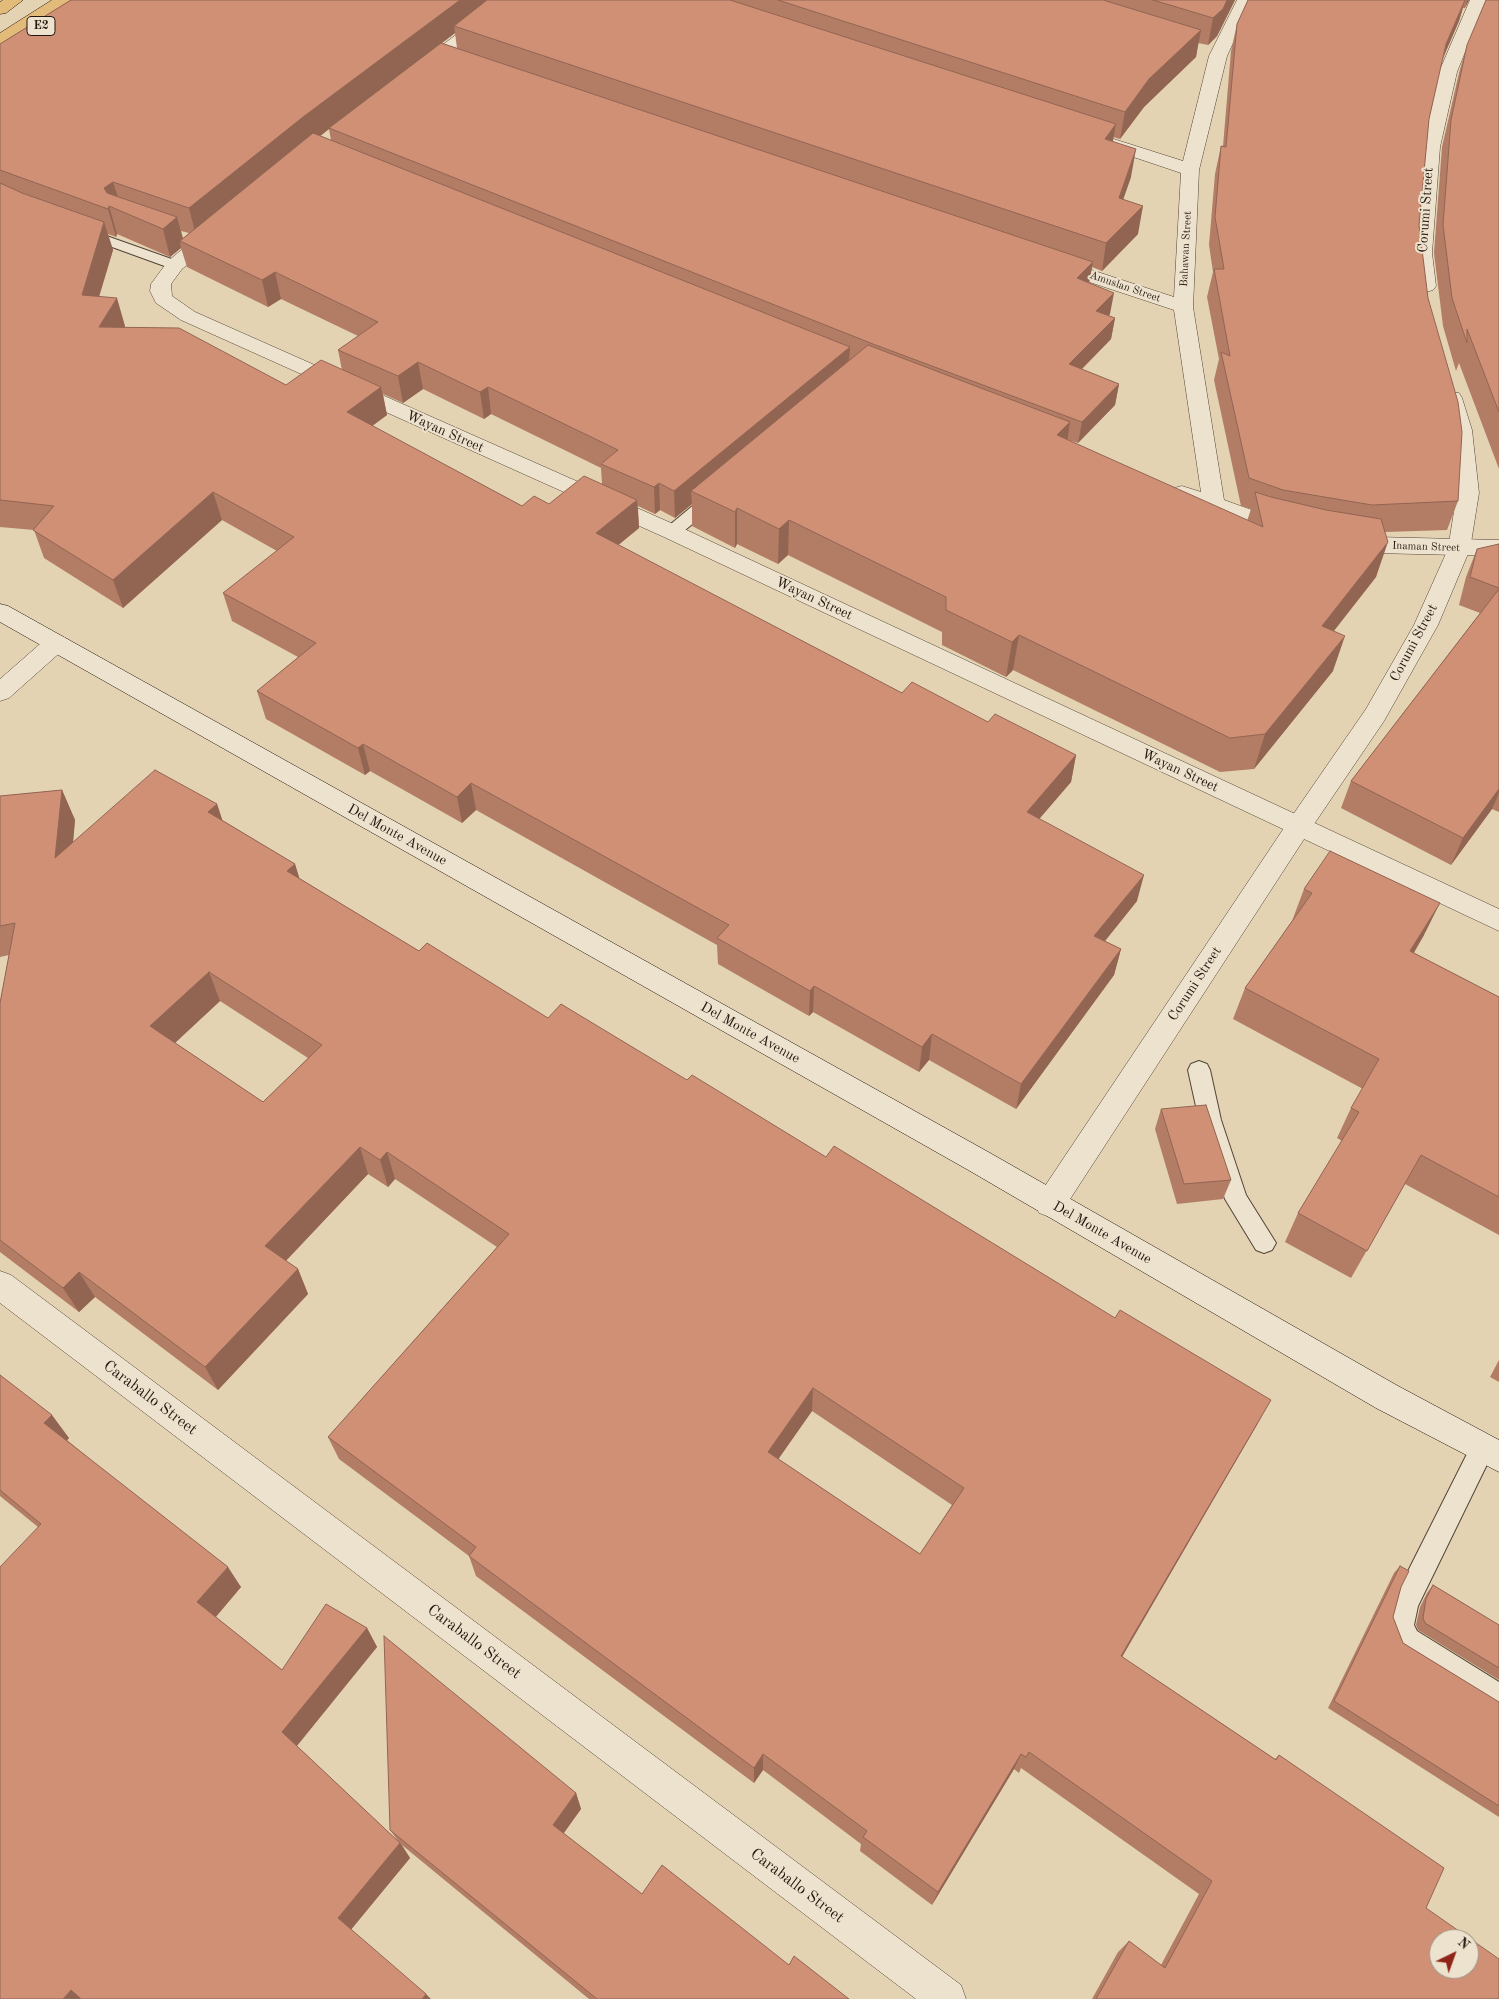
<!DOCTYPE html>
<style>
body{margin:0}
#map{position:relative;width:1499px;height:1999px;overflow:hidden;background:#e3d3b3;font-family:"Old Standard TT",serif}
canvas{display:block}
.north{position:absolute;left:1429px;top:1929px;width:50px;height:50px;box-sizing:border-box;background:#ede2ce;border:1px solid #9c9081;border-radius:50%;rotate:42deg;font-size:14px;font-weight:700;line-height:20px;text-align:center;color:#23150e}
.north::after{content:'';display:block;margin:auto;width:18px;height:22px;background:#8f2418;clip-path:polygon(50% 0,100% 100%,50% 72%,0 100%)}
</style>
<div id="map">
<canvas width="1499" height="1999"></canvas>
<div class="north">N</div>
</div>
<script>
const ctx = document.querySelector('canvas').getContext('2d');
ctx.lineJoin = 'round';
const poly = rows => new Path2D(rows.map(r => 'M' + r).join(''));
function trace(path, color, width, dash) { ctx.strokeStyle = color; ctx.lineWidth = width; ctx.lineCap = dash ? 'butt' : 'round'; ctx.setLineDash(dash || []); ctx.stroke(path); }
function fillPath(path, color) { ctx.fillStyle = color; ctx.fill(path, 'evenodd'); }
function write(font, color, halo, rows, align = 'center') {
  ctx.font = font + ' "Old Standard TT",serif'; ctx.lineWidth = 4; ctx.setLineDash([]); ctx.textBaseline = 'middle'; ctx.strokeStyle = halo; ctx.fillStyle = color; for (const [text, x, y, turn = 0] of rows) {
    ctx.save(); ctx.translate(x, y); ctx.rotate((+turn || 0) * Math.PI / 180); ctx.textAlign = isNaN(turn) ? turn : align; if (halo) ctx.strokeText(text, 0, 0); ctx.fillText(text, 0, 0); ctx.restore();
  }
}
const service = poly([
 [84,228,180,262,183,265,175,270,170,268,79,235,77,232,79,229,84,228],
 [714,491,720,493,723,497,720,501,678,536,666,536,663,532,666,528,708,493,714,491],
 [1199,1061,1207,1064,1210,1070,1221,1120,1246,1195,1276,1243,1272,1250,1264,1253,1256,1250,1225,1199,1199,1120,1188,1070,1191,1064,1199,1061],
 [1483,1436,1492,1440,1495,1448,1418,1606,1414,1625,1417,1631,1499,1682,1499,1711,1398,1649,1388,1625,1396,1595,1474,1440,1483,1436]
]);
const minor = poly([
 [502,0,521,0,428,73,416,73,413,69,416,65,502,0],
 [1237,0,1253,0,1227,56,1199,170,1193,307,1224,500,1291,524,1294,529,1291,534,1283,536,1206,511,1174,498,1171,493,1174,488,1182,486,1201,492,1174,310,1047,268,1044,264,1047,260,1054,258,1061,260,1174,297,1181,173,1095,144,1092,140,1095,136,1101,135,1183,161,1209,56,1237,0],
 [214,227,221,229,224,233,221,237,182,269,171,284,172,296,195,312,680,527,1499,909,1499,931,664,537,181,320,156,303,150,291,151,284,168,261,207,229,214,227],
 [1350,534,1375,537,1499,540,1499,556,1375,553,1342,546,1339,541,1342,536,1350,534],
 [56,635,64,637,68,643,64,649,9,698,0,701,0,679,48,637,56,635],
 [0,1271,11,1275,961,1985,966,1999,916,1999,0,1303,0,1271]
]);
const tertiary = poly([
 [1470,0,1486,0,1457,72,1440,147,1432,253,1436,286,1433,290,1426,292,1419,290,1416,286,1412,253,1422,147,1439,72,1470,0],
 [1452,392,1459,393,1462,398,1472,430,1479,493,1470,549,1438,625,1384,721,1308,833,1061,1213,1050,1217,1039,1213,1035,1204,1039,1195,1290,819,1366,709,1414,625,1448,549,1457,493,1450,430,1442,398,1445,393,1452,392]
]);
const secondary = poly([
 [0,604,8,606,990,1153,1398,1386,1499,1440,1499,1472,1376,1408,970,1171,0,622,0,604]
]);
const motorway = poly([
 [3,0,23,0,6,13,0,14,0,2,3,0],
 [52,0,72,0,6,44,0,45,0,33,52,0]
]);
const wall = poly([
 [71,0,1235,0,1217,36,1208,45,1198,43,1196,57,1144,107,1120,139,1113,137,1113,141,1131,177,1123,199,1138,234,1102,271,1092,267,1089,283,1110,314,1108,316,1115,318,1111,339,1082,369,1119,384,1115,405,1078,443,1068,440,1247,521,1251,509,1241,506,1214,380,1219,359,1207,297,1213,272,1209,245,1215,174,1221,146,1223,146,1231,51,1237,24,1248,0,1469,0,1465,8,1463,8,1459,21,1442,61,1429,119,1419,225,1428,298,1458,501,1447,530,1385,532,1376,577,1334,631,1333,671,1254,769,1220,772,1013,670,1006,677,942,645,942,632,788,555,778,564,737,544,735,548,692,526,692,504,675,518,660,510,655,514,638,506,639,528,618,545,902,693,988,722,1076,755,1071,782,1039,819,1137,901,1105,941,1121,949,1114,975,1016,1109,929,1060,919,1072,813,1012,809,1016,718,964,717,945,476,810,462,823,370,771,365,775,266,719,257,691,298,657,232,621,223,593,277,551,222,520,123,608,44,558,34,530,0,527,0,44],
 [455,33,457,48,442,43],
 [329,129,331,140,320,136],
 [181,231,189,233,183,238],
 [108,234,116,237,117,234,170,257,181,248,187,267,268,307,281,299,358,336,338,350,342,370,286,385,125,327,125,326,99,297,113,250],
 [423,389,484,419,491,414,601,468,602,484,549,504,522,506,372,426,387,415,383,394,403,403],
 [1499,0,1499,469,1459,363,1456,371,1443,326,1434,253,1442,147,1459,73,1467,45],
 [1499,544,1499,812,1492,809,1451,865,1341,808,1351,781,1480,613,1459,605,1466,577,1477,549],
 [62,790,75,820,73,842,217,804,222,820,295,864,299,878,419,951,548,1018,1258,1423,1122,1657,1275,1759,1279,1755,1426,1908,1499,1999,1092,1999,1118,1952,1129,1941,1161,1965,1199,1894,1021,1768,1019,1773,1014,1769,932,1905,860,1851,861,1844,763,1770,754,1783,476,1576,469,1556,339,1459,328,1437,497,1247,395,1179,388,1187,368,1174,286,1261,298,1269,308,1294,218,1390,95,1297,79,1312,0,1252,0,1003,9,955,0,957,0,796],
 [220,1001,308,1058,263,1102,175,1043],
 [812,1411,952,1505,920,1554,778,1459],
 [1304,889,1424,935,1414,953,1499,997,1499,1235,1405,1184,1351,1278,1285,1242,1298,1213,1342,1141,1337,1138,1351,1108,1363,1089,1233,1019,1245,988,1292,921],
 [1161,1109,1231,1180,1223,1199,1177,1204,1155,1129],
 [1499,1360,1499,1382,1490,1377],
 [0,1375,69,1438,67,1440,241,1587,216,1617,282,1670,367,1628,377,1647,297,1746,399,1842,390,1830,576,1793,581,1809,563,1833,642,1894,789,1965,849,1999,589,1999,402,1845,410,1858,351,1929,0,1999,38,1527,0,1496],
 [1400,1566,1401,1587,1393,1617,1403,1643,1499,1702,1499,1817,1328,1708,1394,1573],
 [1433,1585,1499,1625,1499,1680,1418,1630,1416,1625,1420,1607,1427,1593]
]);
const shadedWall = poly([
 [460,0,499,0,454,26,455,33,330,128,329,128,329,129,309,145,196,236,189,208,303,117],
 [1227,0,1235,0,1217,36,1208,45,1213,18],
 [1465,0,1459,21,1437,71,1446,44],
 [1467,0,1469,0,1465,8],
 [1201,30,1196,57,1144,107,1120,139,1125,112,1149,79],
 [1116,124,1111,152,1105,139],
 [1136,149,1131,177,1114,226,1119,198],
 [113,182,122,210,109,206,104,188],
 [109,206,117,234,116,237,108,209],
 [1143,206,1138,234,1102,271,1106,243],
 [177,217,184,243,180,241,181,248,170,257,163,229],
 [104,222,113,250,91,323,82,295],
 [1093,262,1089,283,1077,278],
 [275,272,281,299,268,307,262,280],
 [1114,293,1110,314,1092,332,1096,311],
 [117,298,125,326,108,355,99,327],
 [1115,318,1111,339,1066,385,1069,364],
 [850,347,848,374,691,491,692,504,675,518,674,491],
 [418,362,423,389,403,403,398,376],
 [1119,384,1115,405,1078,443,1082,422],
 [381,387,387,415,353,440,347,412],
 [488,387,491,414,484,419,480,392],
 [1070,422,1065,457,1057,435],
 [659,483,660,510,655,514,654,487],
 [213,492,222,520,123,608,113,580],
 [637,500,639,528,599,561,596,533],
 [737,508,737,544,735,548,735,512],
 [789,520,788,555,778,564,779,529],
 [1388,542,1376,577,1310,661,1322,626],
 [1019,635,1013,670,1006,677,1012,642],
 [1345,636,1333,671,1254,769,1265,734],
 [363,744,370,771,365,775,358,748],
 [1076,755,1071,782,1022,839,1027,812],
 [471,783,476,810,462,823,457,797],
 [1499,789,1499,793,1492,809,1451,865,1463,838],
 [62,790,75,820,69,887,55,858],
 [217,804,227,834,208,812],
 [295,864,304,893,287,871],
 [1144,875,1137,901,1088,962,1094,936],
 [1440,903,1424,935,1395,983,1410,951],
 [1121,949,1114,975,1016,1109,1021,1084],
 [209,972,220,1001,163,1054,150,1026],
 [814,986,813,1012,809,1016,810,991],
 [932,1034,929,1060,919,1072,922,1047],
 [360,1147,368,1174,276,1271,265,1246],
 [387,1152,395,1179,388,1187,380,1160],
 [298,1269,308,1294,218,1390,205,1367],
 [79,1272,95,1297,79,1312,63,1288],
 [813,1388,812,1411,768,1474,768,1452],
 [1271,1400,1258,1423,1112,1674,1121,1656],
 [52,1415,69,1438,62,1446,44,1423],
 [228,1567,241,1587,212,1621,197,1602],
 [367,1628,377,1647,295,1748,282,1732],
 [763,1754,763,1770,754,1783,754,1768],
 [1021,1754,1014,1769,932,1905,938,1892],
 [576,1793,581,1809,559,1840,553,1825],
 [400,1843,410,1858,350,1931,338,1918],
 [71,1990,89,1999,63,1999],
 [426,1994,431,1999,422,1999]
]);
const building = poly([
 [71,0,460,0,303,117,189,208,113,182,104,188,107,193,177,217,163,229,109,206,108,209,0,170,0,44,71,0],
 [487,0,730,0,1116,124,1105,139,1136,149,1119,198,1143,206,1106,243,454,26,487,0],
 [778,0,1103,0,1201,30,1149,79,1125,112,778,0],
 [1153,0,1227,0,1223,9,1213,18,1153,0],
 [1248,0,1465,0,1446,44,1429,119,1419,225,1428,298,1458,402,1462,432,1458,501,1372,505,1283,490,1249,478,1221,352,1230,356,1214,269,1224,269,1215,217,1221,146,1226,147,1237,24,1248,0],
 [1486,0,1499,0,1499,412,1467,329,1467,343,1452,298,1443,225,1451,120,1467,45,1486,0],
 [441,43,1093,262,1077,278,1114,293,1096,311,1115,318,1069,364,1119,384,1082,422,873,344,329,128,441,43],
 [313,133,850,347,674,491,659,483,654,487,601,464,618,450,488,387,480,392,418,362,398,376,338,350,378,322,275,272,262,280,180,241,313,133],
 [0,183,22,193,104,222,82,295,117,298,99,327,179,328,286,385,321,360,381,387,347,412,522,506,534,496,549,504,584,476,637,500,596,533,902,693,912,682,988,722,995,714,1076,755,1027,812,1144,875,1094,936,1121,949,1021,1084,932,1034,922,1047,814,986,810,991,717,938,729,925,471,783,457,797,363,744,358,748,257,691,316,643,223,593,294,537,213,492,113,580,33,530,54,506,0,500,0,183],
 [868,345,1070,422,1057,435,1263,527,1255,492,1271,497,1326,510,1381,519,1388,542,1322,626,1345,636,1265,734,1230,738,1019,635,1012,642,946,610,946,597,789,520,779,529,737,508,735,512,691,491,868,345],
 [1499,544,1499,588,1470,577,1477,549,1499,544],
 [1499,589,1499,789,1463,838,1351,781,1499,589],
 [155,770,217,804,208,812,295,864,287,871,419,951,427,943,548,1018,561,1004,687,1080,692,1075,826,1157,834,1146,1115,1318,1120,1310,1271,1400,1121,1656,1276,1760,1279,1755,1444,1868,1426,1908,1499,1959,1499,1999,1096,1999,1129,1941,1165,1968,1212,1881,1029,1752,1026,1757,1021,1754,938,1892,863,1837,867,1831,763,1754,754,1768,469,1556,476,1547,328,1437,509,1234,387,1152,380,1160,360,1147,265,1246,298,1269,205,1367,79,1272,63,1288,0,1240,0,1003,15,923,0,926,0,796,62,790,55,858,155,770],
 [209,972,322,1045,263,1102,150,1026,209,972],
 [813,1388,964,1488,920,1554,768,1452,813,1388],
 [1439,1939,1469,1939,1469,1969,1439,1969,1439,1939],
 [1330,851,1440,903,1410,951,1499,997,1499,1197,1421,1155,1367,1251,1298,1213,1359,1112,1351,1108,1379,1059,1245,988,1312,893,1304,889,1330,851],
 [1206,1105,1231,1180,1184,1184,1161,1109,1206,1105],
 [0,1375,52,1415,44,1423,228,1567,197,1602,282,1670,326,1604,367,1628,282,1732,400,1843,338,1918,426,1994,422,1999,81,1999,71,1990,63,1999,0,1999,0,1567,41,1524,0,1490,0,1375],
 [1400,1566,1409,1571,1401,1587,1393,1617,1403,1643,1499,1702,1499,1806,1334,1701,1400,1566],
 [1433,1585,1499,1625,1499,1668,1425,1623,1423,1618,1426,1599,1433,1585],
 [384,1636,576,1793,553,1825,642,1894,662,1865,789,1965,794,1956,849,1999,597,1999,390,1830,384,1636]
]);
const farStreetnames = [
 ["Bahawan Street",1186,249,-87],
 ["Amuslan Street",1125,287,19],
 ["Inaman Street",1426,547,2]
];
const shields = [
 [41,26,28]
];
const shieldNames = [
 ["E2",41,26]
];
const streetNames = [
 ["Corumi Street",1426,210,-86],
 ["Wayan Street",445,432,24],
 ["Wayan Street",814,599,25],
 ["Corumi Street",1414,643,-62],
 ["Wayan Street",1180,771,25],
 ["Del Monte Avenue",397,835,29],
 ["Corumi Street",1195,984,-57],
 ["Del Monte Avenue",750,1033,29],
 ["Del Monte Avenue",1102,1233,30]
];
const nearStreetnames = [
 ["Caraballo Street",150,1398,37],
 ["Caraballo Street",474,1642,37],
 ["Caraballo Street",797,1886,37]
];
trace(service, '#534437', 2);
trace(minor, '#534437', 1);
trace(tertiary, '#534437', 1);
trace(secondary, '#23150e', 1);
trace(motorway, '#23150e', 1);
fillPath(service, '#ede2ce');
fillPath(minor, '#ede2ce');
fillPath(tertiary, '#ede2ce');
fillPath(secondary, '#ede2ce');
fillPath(motorway, '#e2ba7a');
fillPath(wall, '#b37c65');
fillPath(shadedWall, '#926553');
fillPath(building, '#d09076');
trace(building, '#926553', 1);
write('11px', '#23150e', '#ede2ce', farStreetnames);
for (const [x, y, w] of shields) { const box = new Path2D(); box.roundRect(x - w / 2, y - 9.5, w, 19, 4); ctx.fillStyle = '#ede2ce'; ctx.fill(box); trace(box, '#23150e', 1); }
write('bold 12px', '#23150e', null, shieldNames);
write('14px', '#23150e', '#ede2ce', streetNames);
write('16px', '#23150e', '#ede2ce', nearStreetnames);
</script>
